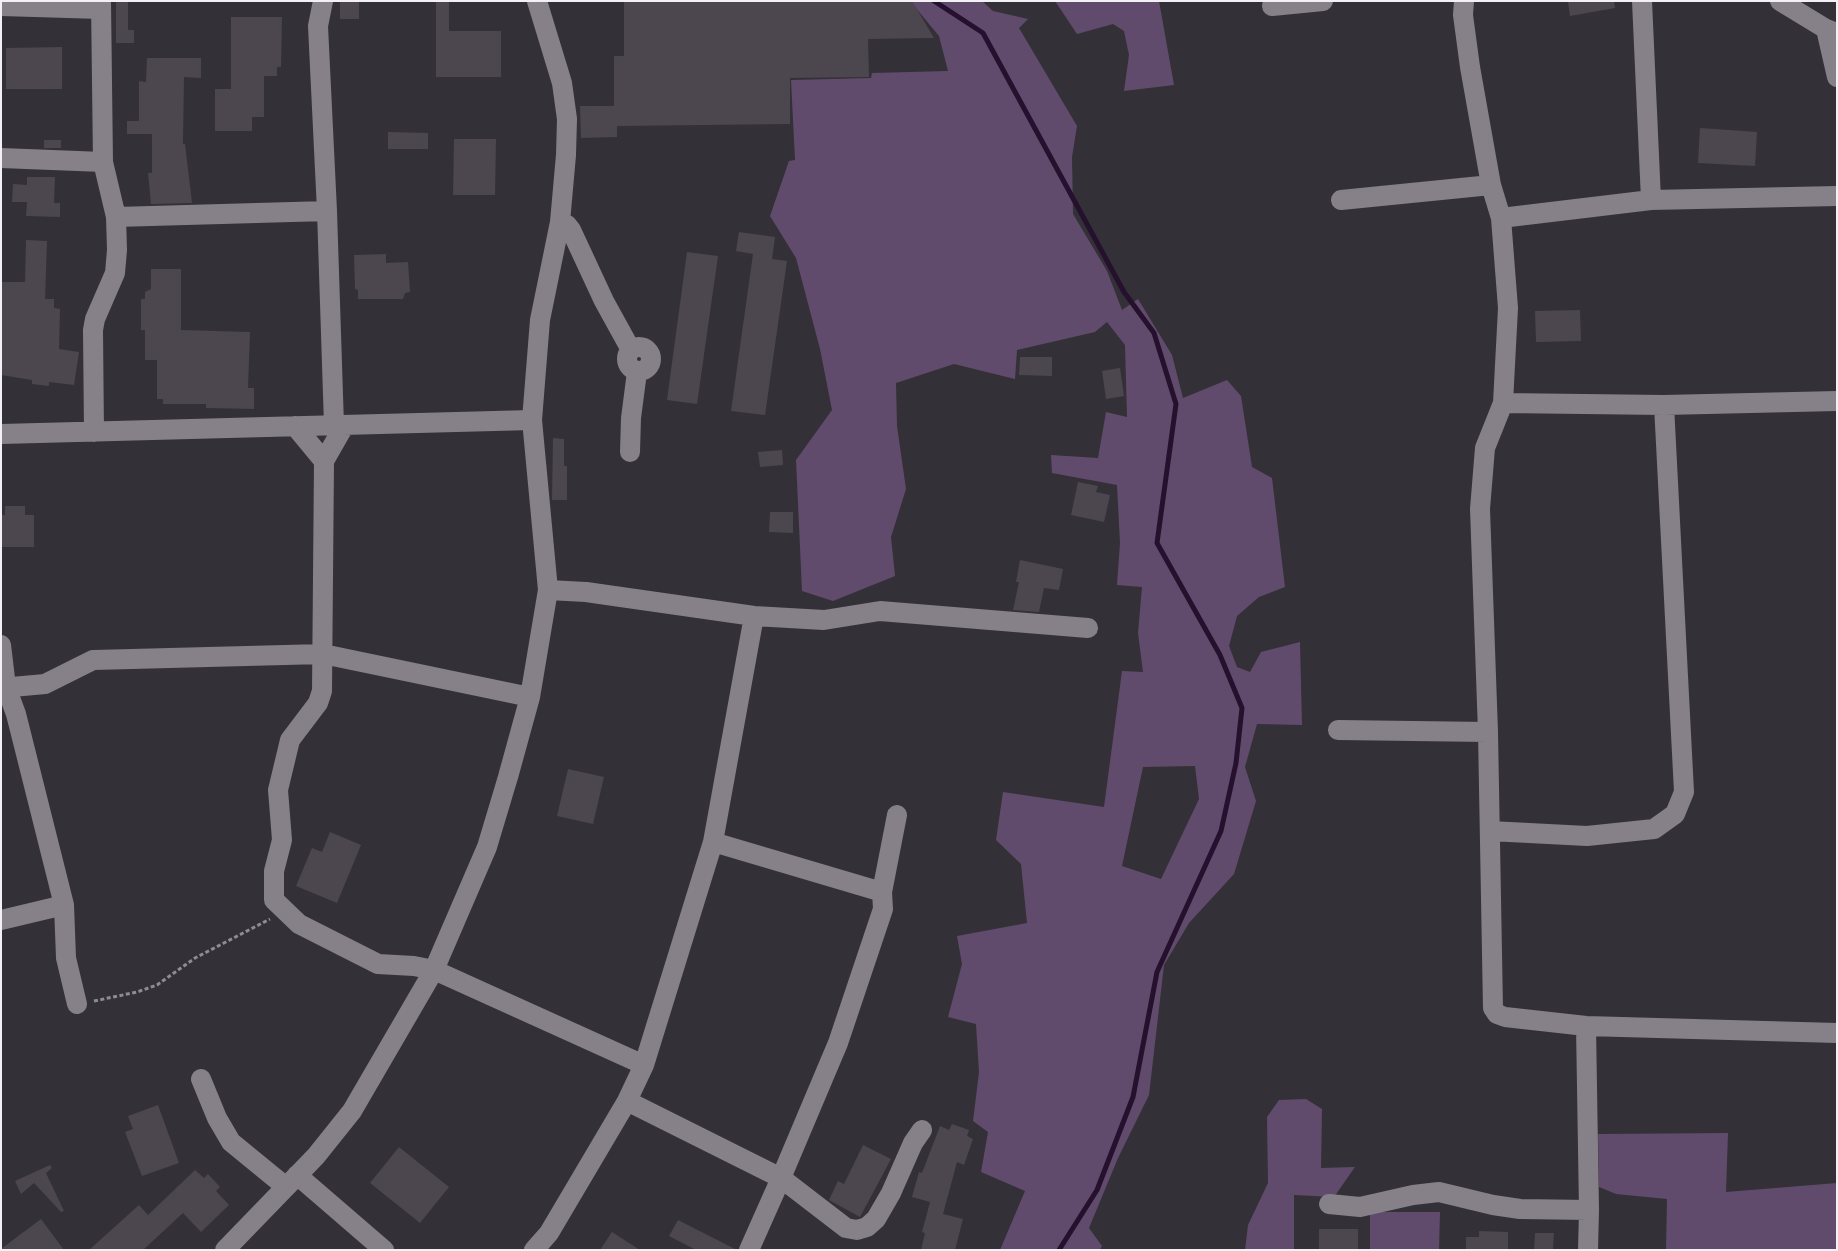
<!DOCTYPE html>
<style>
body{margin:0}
#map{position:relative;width:1838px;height:1251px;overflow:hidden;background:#343037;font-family:"DM Sans",sans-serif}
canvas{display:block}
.frame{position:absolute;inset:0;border:2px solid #f4f1f6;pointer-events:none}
</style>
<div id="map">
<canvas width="1838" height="1251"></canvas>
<div class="frame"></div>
</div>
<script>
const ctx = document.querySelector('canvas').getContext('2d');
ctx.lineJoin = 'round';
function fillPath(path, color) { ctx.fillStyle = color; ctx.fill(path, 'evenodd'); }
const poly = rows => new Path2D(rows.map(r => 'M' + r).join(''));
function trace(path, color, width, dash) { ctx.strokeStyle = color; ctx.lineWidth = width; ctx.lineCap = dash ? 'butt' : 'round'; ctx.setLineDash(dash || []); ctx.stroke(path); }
const green = poly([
 [910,1,982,1,993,11,1028,19,1019,28,1077,126,1072,157,1073,214,1107,271,1122,310,1138,299,1172,355,1183,398,1227,380,1241,396,1252,467,1272,478,1285,587,1259,597,1237,616,1229,646,1237,667,1250,672,1261,652,1300,642,1302,725,1257,724,1245,767,1256,801,1234,874,1189,923,1164,965,1149,1095,1118,1158,1089,1228,1102,1246,1100,1250,1000,1250,1025,1191,981,1172,988,1132,973,1121,979,1072,976,1024,948,1017,962,964,957,936,1027,923,1021,864,996,840,1003,792,1104,807,1122,671,1143,672,1138,633,1142,587,1117,585,1120,543,1117,485,1052,473,1051,455,1098,458,1106,412,1127,417,1125,345,1107,322,1095,332,1017,350,1015,379,954,364,896,383,897,426,906,489,891,537,895,576,833,601,802,591,796,460,832,410,820,349,796,258,770,216,789,161,795,160,791,80,871,78,872,73,948,71,939,36],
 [1195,766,1199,799,1161,879,1122,866,1143,767],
 [1055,1,1159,1,1174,85,1124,91,1129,55,1124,31,1113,24,1077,34],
 [1306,1099,1322,1109,1321,1168,1355,1167,1334,1197,1294,1195,1294,1250,1245,1250,1248,1225,1268,1183,1267,1117,1279,1100],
 [1728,1133,1726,1192,1837,1183,1837,1250,1666,1250,1667,1199,1616,1194,1599,1187,1598,1134],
 [1370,1212,1440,1212,1439,1250,1370,1250]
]);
const stream = poly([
 [934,1,983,33,1124,292,1154,333,1176,404,1157,543,1220,655,1242,708,1236,763,1221,831,1157,972,1133,1097,1097,1190,1059,1250]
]);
const building = poly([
 [116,1,128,1,128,30,134,30,134,43,116,43],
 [340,1,359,1,359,19,340,19],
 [436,1,449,1,449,31,501,31,501,77,436,77],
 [624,1,912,1,934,38,868,39,869,77,790,78,790,124,617,126,617,137,581,138,580,106,614,106,614,56,624,56],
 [1568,1,1614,1,1615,8,1570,16],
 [231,17,282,17,281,67,277,67,277,76,264,76,264,117,252,117,252,131,215,131,215,89,231,89],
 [62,47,62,89,6,89,6,48],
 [147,58,201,58,201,78,184,77,183,144,185,144,192,203,151,204,148,173,152,173,152,134,127,134,127,121,139,121,139,81,146,82],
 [1700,128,1757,132,1755,166,1698,163],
 [388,132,428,133,428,149,388,149],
 [454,139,496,139,495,195,453,195],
 [44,140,61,140,61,148,44,148],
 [27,177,55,177,54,203,60,203,60,217,26,216,27,202,12,202,13,184,27,185],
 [739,232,775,237,772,259,787,261,765,415,731,411,753,254,736,251],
 [26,240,47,241,45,299,54,299,54,308,60,309,59,349,79,352,74,385,49,382,49,386,32,384,32,380,1,375,1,282,25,282],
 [687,252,718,256,697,404,667,400],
 [386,254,386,263,408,262,410,292,405,293,403,299,358,299,358,290,355,289,354,255],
 [151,269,181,269,181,330,250,332,248,388,254,388,254,409,206,408,206,404,163,404,163,399,157,399,157,360,145,360,145,330,141,330,141,299,145,299,145,292,151,289],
 [1580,310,1581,341,1536,342,1535,311],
 [1020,357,1052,357,1052,376,1019,375],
 [1120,368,1124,396,1106,399,1102,371],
 [553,438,564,439,564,466,567,466,567,500,552,500],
 [782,450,783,465,760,467,758,452],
 [1078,482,1098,486,1096,492,1110,495,1104,522,1071,515],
 [5,506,25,506,25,515,34,515,34,547,2,547,2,515,5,515],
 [770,512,793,512,793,533,769,532],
 [1020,560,1063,569,1059,590,1044,588,1039,612,1013,610,1019,582,1016,582],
 [568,769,604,777,593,824,557,816],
 [330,832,361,845,337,903,296,886,312,848,322,852],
 [158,1105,179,1163,142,1176,125,1132,133,1129,128,1116],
 [952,1124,969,1130,967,1136,973,1139,964,1165,957,1162,943,1214,963,1219,955,1250,921,1250,925,1233,922,1232,930,1202,912,1197,919,1172,922,1173,940,1126,949,1130],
 [863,1145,891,1159,860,1217,829,1200,838,1181,844,1184],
 [399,1147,449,1187,420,1223,370,1183],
 [50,1165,52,1168,46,1173,64,1211,61,1212,34,1183,21,1194,15,1181],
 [195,1170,204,1178,208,1174,220,1187,216,1191,229,1205,201,1232,183,1213,143,1250,89,1250,139,1205,148,1215],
 [41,1219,64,1250,1,1250,1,1249],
 [678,1220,737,1250,696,1250,669,1236],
 [1319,1229,1358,1229,1358,1250,1319,1250],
 [1479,1231,1508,1232,1508,1250,1466,1250,1466,1237,1479,1237],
 [612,1232,640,1250,600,1250],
 [1535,1233,1554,1233,1553,1250,1534,1250]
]);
const path = poly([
 [94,1001,137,992,157,985,195,958,270,919]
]);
const minor = poly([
 [323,1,318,26,327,211,334,425],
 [1464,1,1463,15,1470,67,1491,185,1501,218,1508,308,1503,403,1485,448,1480,509,1488,732,1493,1008,1497,1014,1505,1017,1586,1026,1837,1033],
 [1642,1,1651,200],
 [1780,1,1826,29,1837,33],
 [1,6,101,9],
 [1272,6,1323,1],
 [1826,29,1837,77],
 [1,158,103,162],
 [1341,200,1491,185],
 [116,217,327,211],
 [1501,218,1651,200,1837,196],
 [560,222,567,225,571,230,604,301,631,350],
 '627 359a12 12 0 1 1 24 0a12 12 0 1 1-24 0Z',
 [1503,403,1664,405,1837,401],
 [295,426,324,461],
 [344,426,324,461,322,691,318,703,290,740,278,790,282,840,274,871,274,900,299,924,378,964,414,966,434,970,644,1065],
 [94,432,93,330,95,319,115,273,117,250,116,217,103,162,101,1],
 [1,434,532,420],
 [630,452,631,418,637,372],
 [548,590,586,592,754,616,824,620,880,611,1088,628],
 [1,645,6,687,16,714,64,905,66,958,77,1004],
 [1,688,45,684,93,660,323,654,530,697],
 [1338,730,1488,732],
 [1490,831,1587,836,1654,829,1675,814,1684,792,1664,405],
 [713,842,882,892],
 [1,920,64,905],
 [1586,1026,1589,1210,1588,1250],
 [201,1079,217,1118,231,1142,286,1187],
 [627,1101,781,1178,846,1228,857,1230,867,1227,876,1219,891,1193,913,1143,922,1130],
 [297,1175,384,1250],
 [1329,1204,1360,1207,1413,1195,1439,1192,1493,1205,1520,1209,1589,1210],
 [225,1250,316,1156,352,1111,434,970,487,847,508,777,530,697,548,590,532,420,540,320,560,222,566,155,567,119,562,83,537,1],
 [534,1250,549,1233,627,1101,644,1065,713,842,754,616],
 [749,1250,781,1178,838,1043,883,909,882,892,897,815]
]);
fillPath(green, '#614b6c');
trace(stream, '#25112e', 5);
fillPath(building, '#4c474f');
trace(path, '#8e8b91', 3, [4, 2.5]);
trace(minor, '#868089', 20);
</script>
